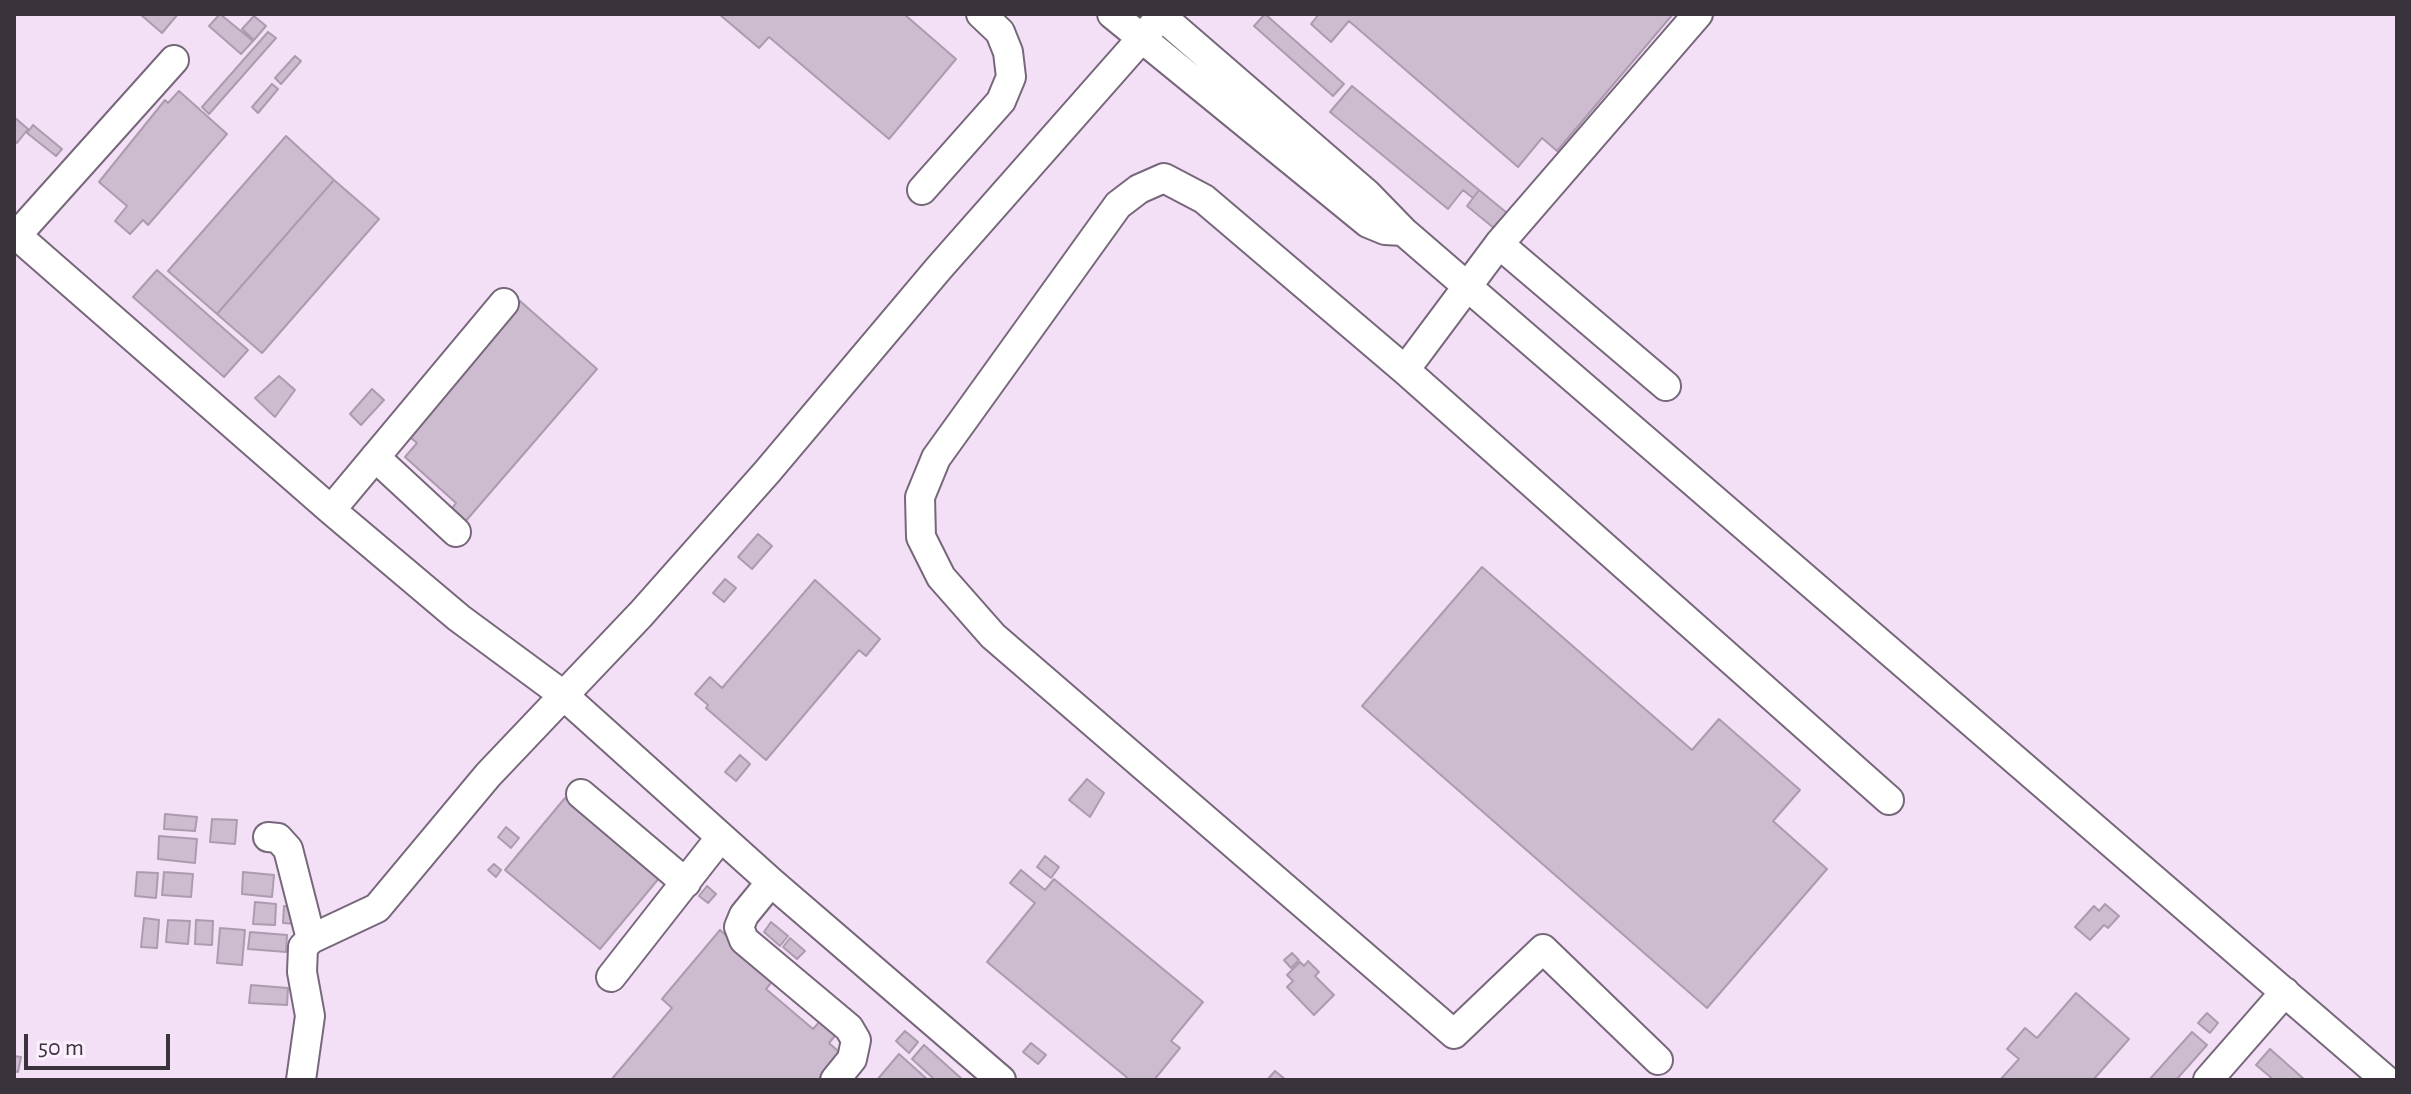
<!DOCTYPE html>
<style>
body{margin:0}
#map{position:relative;width:2411px;height:1094px;overflow:hidden;background:#f3e0f7;font-family:"Alegreya Sans",sans-serif}
canvas{display:block}
.frame{position:absolute;inset:0;border:16px solid #3a333c;pointer-events:none}
.scale{position:absolute;left:24px;top:1034px;width:146px;height:36px;box-sizing:border-box;border:4px solid #3a333c;border-top:0;padding-left:10px;font-size:24px;line-height:28px;white-space:nowrap;color:#3a333c;-webkit-text-stroke:6px #fcf0fe;paint-order:stroke}
</style>
<div id="map">
<canvas width="2411" height="1094"></canvas>
<div class="frame"></div>
<div class="scale">50 m</div>
</div>
<script>
const ctx = document.querySelector('canvas').getContext('2d');
ctx.lineJoin = 'round';
function fillPath(path, color) { ctx.fillStyle = color; ctx.fill(path, 'evenodd'); }
const poly = rows => new Path2D(rows.map(r => 'M' + r).join(''));
function trace(path, color, width, dash) { ctx.strokeStyle = color; ctx.lineWidth = width; ctx.lineCap = dash ? 'butt' : 'round'; ctx.setLineDash(dash || []); ctx.stroke(path); }
const building = poly([
 [140,14,178,14,162,33,140,14],
 [220,14,253,41,241,54,209,26,220,14],
 [719,14,904,14,956,59,889,139,769,37,759,48,719,14],
 [1265,14,1344,84,1333,96,1254,26,1265,14],
 [1319,14,1673,14,1557,151,1542,138,1518,167,1349,21,1331,42,1311,24,1319,14],
 [254,16,266,26,254,40,242,29,254,16],
 [268,32,276,38,209,114,202,107,268,32],
 [295,56,301,61,281,84,275,78,295,56],
 [272,84,278,89,258,113,252,107,272,84],
 [1352,86,1479,190,1473,198,1463,190,1448,209,1330,112,1352,86],
 [179,91,227,134,148,225,143,220,130,234,115,221,127,206,99,182,165,100,168,103,179,91],
 [14,117,28,129,17,143,14,140,14,117],
 [33,125,62,149,56,156,27,133,33,125],
 [286,136,334,180,217,314,168,271,286,136],
 [334,180,379,219,262,353,217,314,334,180],
 [1479,190,1507,213,1495,229,1467,206,1479,190],
 [157,270,248,350,224,377,133,297,157,270],
 [520,301,597,369,464,523,450,511,456,503,405,457,417,443,405,433,520,301],
 [279,376,295,390,275,417,255,398,279,376],
 [372,389,384,400,361,425,350,414,372,389],
 [758,534,772,546,752,569,738,557,758,534],
 [1482,567,1692,750,1719,719,1800,790,1773,821,1827,869,1707,1008,1362,706,1482,567],
 [725,579,736,588,724,602,713,593,725,579],
 [815,580,880,639,866,656,859,650,766,760,706,708,708,705,695,694,710,677,722,688,815,580],
 [740,755,750,764,736,781,725,772,740,755],
 [1087,779,1104,793,1090,817,1069,800,1087,779],
 [565,798,660,877,600,949,505,870,565,798],
 [165,814,197,817,195,831,164,829,165,814],
 [212,819,237,820,235,844,210,842,212,819],
 [506,827,519,838,511,848,498,837,506,827],
 [159,836,197,839,195,863,158,859,159,836],
 [1045,856,1059,867,1051,878,1037,867,1045,856],
 [494,864,501,870,496,877,488,870,494,864],
 [1021,870,1045,890,1054,879,1203,1002,1171,1041,1180,1048,1154,1080,1130,1080,987,962,1035,903,1010,883,1021,870],
 [137,872,158,873,156,898,135,896,137,872],
 [164,872,193,874,191,897,162,895,164,872],
 [243,872,274,875,272,897,242,894,243,872],
 [707,886,716,894,708,903,699,896,707,886],
 [255,902,276,904,275,925,253,924,255,902],
 [2105,904,2119,916,2108,928,2104,925,2090,940,2075,927,2094,906,2099,911,2105,904],
 [284,906,296,907,295,924,283,923,284,906],
 [144,918,159,920,157,948,141,947,144,918],
 [168,920,190,921,188,944,166,942,168,920],
 [196,920,213,921,212,945,195,944,196,920],
 [771,922,788,936,780,946,764,932,771,922],
 [220,928,245,930,242,965,217,963,220,928],
 [720,930,775,978,766,989,813,1029,822,1019,838,1032,829,1043,846,1058,828,1080,611,1080,672,1008,662,999,720,930],
 [250,932,287,935,286,952,248,949,250,932],
 [790,938,805,951,797,959,783,947,790,938],
 [1292,953,1299,960,1291,968,1284,960,1292,953],
 [1308,961,1319,972,1315,976,1334,995,1314,1015,1287,987,1293,981,1287,975,1300,962,1304,966,1308,961],
 [251,985,288,988,287,1005,249,1003,251,985],
 [2076,993,2129,1039,2093,1080,2000,1080,2019,1059,2007,1049,2025,1028,2037,1038,2076,993],
 [2207,1013,2218,1023,2210,1033,2198,1023,2207,1013],
 [905,1031,918,1042,909,1053,896,1041,905,1031],
 [2192,1032,2207,1045,2176,1080,2149,1080,2192,1032],
 [1031,1043,1046,1055,1038,1064,1023,1052,1031,1043],
 [924,1045,963,1080,935,1080,912,1059,924,1045],
 [2270,1049,2305,1080,2274,1080,2256,1065,2270,1049],
 [899,1054,928,1080,877,1080,899,1054],
 [14,1056,21,1057,18,1072,14,1071,14,1056],
 [1275,1071,1286,1080,1267,1080,1275,1071]
]);
const minor = poly([
 [1112,14,1368,223,1385,230,1403,231],
 [1159,14,1366,193,1403,231,2386,1080],
 [922,190,1001,101,1011,77,1008,52,1000,32,981,14],
 [14,233,331,510,459,618,562,694,771,882,1001,1080],
 [17,235,174,60],
 [1499,244,1666,386],
 [1405,370,1499,244,1698,14],
 [375,457,456,532],
 [331,510,504,303],
 [581,794,686,883],
 [268,837,278,838,288,849,311,939],
 [771,882,744,915,739,927,744,940,849,1028,856,1040,852,1059,835,1080],
 [611,977,720,838],
 [1658,1060,1543,949,1454,1034,993,636,941,577,921,537,920,497,936,458,1118,205,1139,189,1164,178,1204,199,1405,370,1889,800],
 [301,1080,310,1016,302,972,303,947,311,939,377,908,488,775,641,614,767,472,939,268,1163,14],
 [2208,1080,2285,992]
]);
fillPath(building, '#cdbbd0');
trace(building, '#ac9aaf', 2);
trace(minor, '#77677a', 32);
trace(minor, '#fff', 28);
</script>
